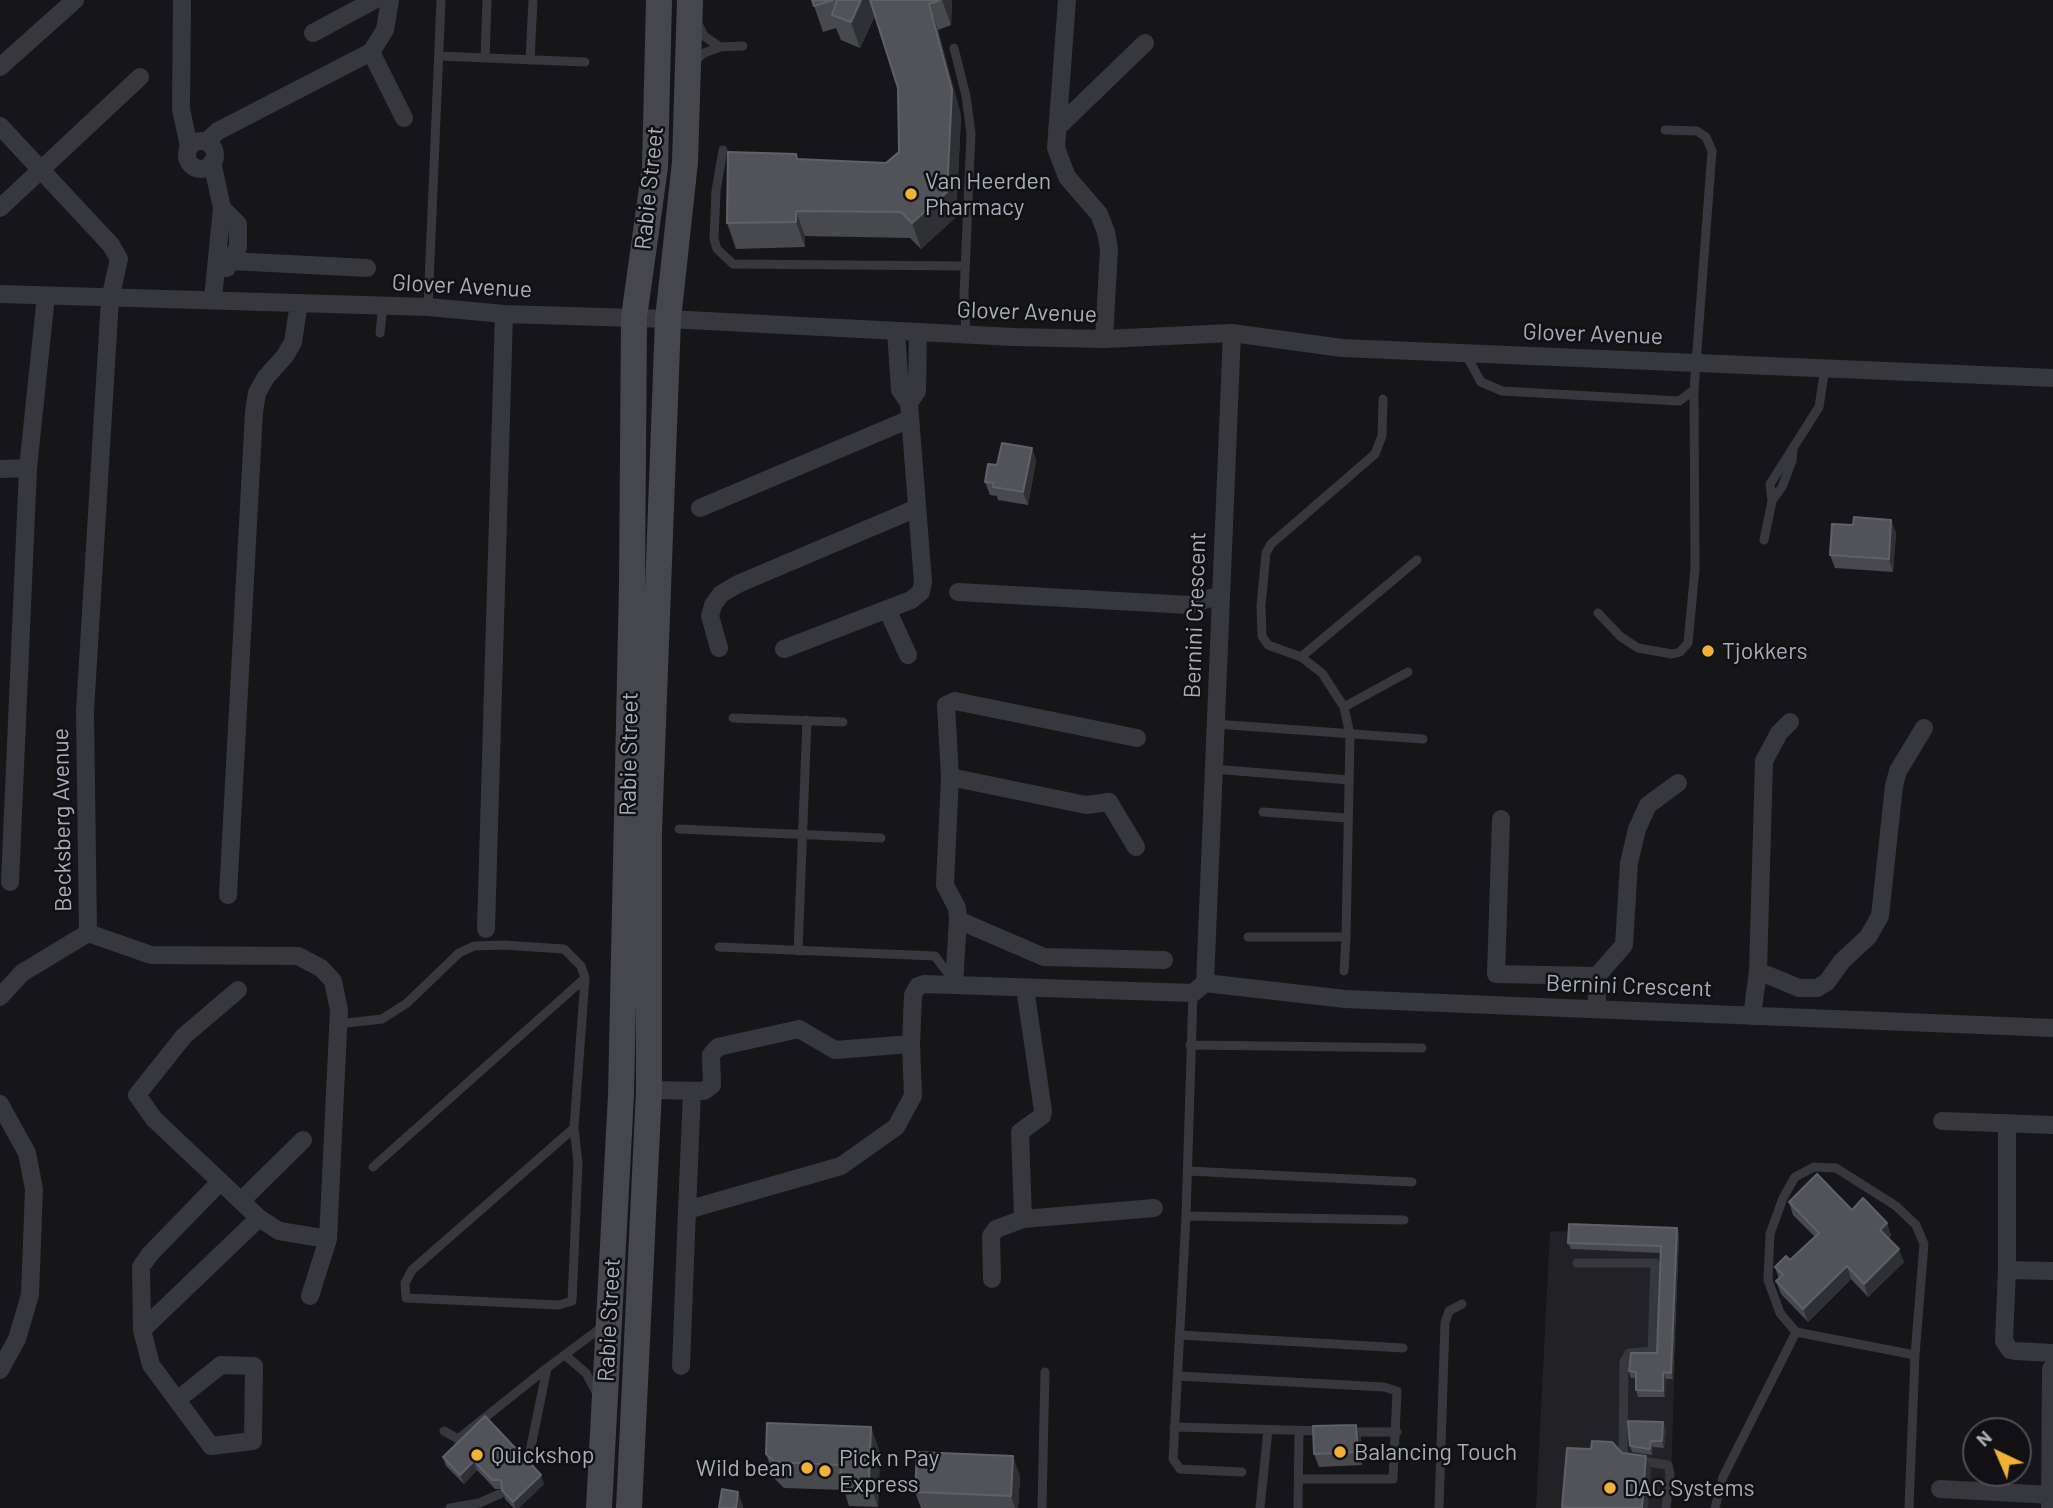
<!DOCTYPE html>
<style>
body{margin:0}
#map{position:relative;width:2053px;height:1508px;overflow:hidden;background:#161618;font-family:Barlow,sans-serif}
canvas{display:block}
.north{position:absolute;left:1962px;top:1417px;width:70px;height:70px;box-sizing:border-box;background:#111113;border:2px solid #4d4f55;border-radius:50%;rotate:316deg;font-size:19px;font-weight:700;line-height:28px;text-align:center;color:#a8adb8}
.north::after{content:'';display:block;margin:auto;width:24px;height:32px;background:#f2b134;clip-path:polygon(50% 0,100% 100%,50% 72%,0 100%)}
</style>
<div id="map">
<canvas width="2053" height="1508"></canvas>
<div class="north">N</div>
</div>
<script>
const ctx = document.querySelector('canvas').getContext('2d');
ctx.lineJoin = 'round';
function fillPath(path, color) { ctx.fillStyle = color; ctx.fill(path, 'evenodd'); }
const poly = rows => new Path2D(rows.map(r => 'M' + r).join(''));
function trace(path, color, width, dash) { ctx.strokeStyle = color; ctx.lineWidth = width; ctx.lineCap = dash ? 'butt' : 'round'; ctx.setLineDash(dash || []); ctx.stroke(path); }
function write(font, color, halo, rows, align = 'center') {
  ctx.font = font + ' Barlow,sans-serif'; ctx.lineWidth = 5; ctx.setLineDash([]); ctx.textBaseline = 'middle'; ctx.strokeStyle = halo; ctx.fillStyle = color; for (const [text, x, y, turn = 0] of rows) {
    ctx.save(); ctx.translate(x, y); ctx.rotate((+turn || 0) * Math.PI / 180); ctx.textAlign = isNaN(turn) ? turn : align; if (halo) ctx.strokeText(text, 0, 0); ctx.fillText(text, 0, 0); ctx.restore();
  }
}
const built = poly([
 [1550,1231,1679,1235,1670,1508,1536,1508]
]);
const lane = poly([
 [720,47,743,46],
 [954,48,966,96,971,133,964,294,966,335],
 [439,56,585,62],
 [485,58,487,0],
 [530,60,533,0],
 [694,62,704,53,720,47,704,36,697,22],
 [723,150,716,191,714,239,717,249,733,264,965,266],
 [428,307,441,0],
 [380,333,383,305],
 [1465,353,1481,382,1502,391,1679,401,1694,390,1712,151,1706,137,1697,131,1665,130],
 [1772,501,1770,484,1819,407,1825,368],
 [1764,540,1772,501,1782,487,1792,461,1793,450],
 [1598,613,1621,637,1638,648,1672,654,1680,652,1688,643,1695,569,1694,390],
 [1301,657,1417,560],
 [1344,707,1408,672],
 [733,718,843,722],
 [1215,724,1423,739],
 [1213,769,1349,780],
 [1263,812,1347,818],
 [679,829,881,838],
 [1248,937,1346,937,1350,735,1344,707,1322,673,1301,657,1268,645,1262,636,1261,606,1266,553,1271,544,1375,454,1382,436,1383,399],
 [719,947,935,956,952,979],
 [798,951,807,720],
 [1344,971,1346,937],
 [1193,993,1186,1216,1173,1459,1180,1469,1242,1472],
 [338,1024,382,1019,407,1003,459,953,474,946,503,945,564,949,581,966,585,978,574,1128,578,1163,572,1301,559,1305,406,1298,405,1283,412,1270,574,1128],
 [1190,1045,1422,1048],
 [373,1167,585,978],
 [1188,1171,1412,1182],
 [1186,1216,1404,1220],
 [1577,1263,1655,1263,1652,1351,1629,1353,1624,1362,1623,1453,1629,1459,1668,1465,1670,1474,1666,1508],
 [1180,1335,1403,1348],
 [566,1356,586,1373,596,1392],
 [1178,1376,1384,1387,1397,1391,1393,1479,1300,1479],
 [1174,1427,1325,1431],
 [444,1431,458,1439,547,1368],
 [1349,1432,1397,1432],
 [527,1466,547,1368,602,1327],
 [450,1508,479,1503,500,1494],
 [1042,1508,1045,1372],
 [1260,1508,1268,1430],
 [1298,1508,1299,1431],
 [1439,1508,1445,1323,1449,1311,1462,1304],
 [1715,1508,1723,1477,1796,1332],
 [1909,1508,1915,1355,1924,1244,1916,1225,1896,1206,1836,1168,1814,1167,1795,1177,1783,1198,1770,1234,1768,1280,1780,1313,1796,1332,1915,1355]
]);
const street = poly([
 [182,0,181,109,189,147],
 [1067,0,1056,148,1067,177,1099,214,1106,232,1109,249,1104,339],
 [313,33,374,0],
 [371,52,404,118],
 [0,67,75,0],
 [0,126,111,245,119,259,110,299,85,711,88,933,151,955,298,956,321,968,333,981,339,1010,328,1239,310,1296],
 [1057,128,1145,43],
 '187 155a14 14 0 1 1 28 0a14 14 0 1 1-28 0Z',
 [206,142,218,131,371,52,385,30,390,0],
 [212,162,222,208,213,299],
 [0,208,140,77],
 [222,208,238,224,238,247,227,268],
 [231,261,367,268],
 [0,294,428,307,504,314,668,319,1014,337,1104,339,1232,333,1342,348,2053,378],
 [909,403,917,391,918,333],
 [0,469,28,468],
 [700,508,910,419],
 [958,592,1189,605,1220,595],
 [887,609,908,655],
 [719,648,710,616,713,605,721,594,738,584,917,508],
 [784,649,911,600,921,592,923,582,909,403,900,390,896,332],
 [950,777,1086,805,1109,802,1136,847],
 [1501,819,1496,974,1597,976],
 [10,882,28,468,46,296],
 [228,895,254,412,257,393,266,377,285,356,293,342,299,303],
 [958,920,1044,957,1164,960],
 [486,929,504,314],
 [1758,971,1799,988,1817,988,1827,982,1842,961,1868,937,1880,916,1894,786,1898,771,1924,728],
 [1205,983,1232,333],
 [954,984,958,920,957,908,945,885,950,777,946,705,955,701,1137,738],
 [238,990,184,1036,137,1095,154,1119,259,1218,279,1231,328,1239],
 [0,997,22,973,88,933],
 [1597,1009,1597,976,1624,945,1629,863,1637,829,1648,805,1678,783],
 [1752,1016,1758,971,1764,761,1779,733,1790,722],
 [649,1090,704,1091,712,1085,711,1055,718,1047,799,1029,835,1050,911,1044,913,995,918,986,924,984,1193,993,1205,983,1345,999,2053,1028],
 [692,1091,687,1210,841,1166,896,1127,913,1096,911,1044],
 [0,1104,27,1153,34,1189,30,1295,17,1339,0,1370],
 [1942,1121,2053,1125],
 [2007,1123,2007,1270,2053,1271],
 [242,1200,303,1140],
 [1023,1219,1154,1208],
 [2007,1270,2004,1341,2010,1350,2015,1351,2053,1353],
 [992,1279,991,1236,996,1229,1023,1219,1020,1132,1042,1116,1043,1111,1025,988],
 [142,1330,141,1267,150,1254,220,1182],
 [681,1366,687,1210],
 [186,1393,221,1365,254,1366,253,1441,211,1446,151,1365,142,1330,259,1218],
 [1940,1489,2053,1495],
 [2050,1508,2051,1369]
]);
const secondary = poly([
 [599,1508,621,1095,632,584,634,317,655,167,659,0],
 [629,1508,649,1090,649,831,668,319,685,162,690,0]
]);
const wall = poly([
 [812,0,952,0,951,25,938,30,961,116,956,217,921,249,910,238,805,236,805,247,736,249,727,223,798,159,886,163,899,152,898,88,875,16,860,48,841,40,836,28,823,32],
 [1032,448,1036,461,1028,505,998,500,997,496,990,495,985,482,997,465],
 [1891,520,1896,533,1893,572,1835,568,1830,555,1853,525],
 [1789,1202,1852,1210,1887,1223,1891,1236,1888,1239,1904,1262,1868,1297,1851,1279,1808,1322,1781,1294,1776,1281,1779,1279,1775,1267,1790,1260,1815,1237,1793,1215],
 [1677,1228,1679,1235,1673,1379,1666,1379,1665,1397,1638,1397,1636,1390,1636,1378,1631,1378,1629,1371,1657,1353,1661,1253,1571,1249,1568,1243],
 [1356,1425,1361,1438,1362,1465,1319,1467,1314,1454],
 [871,1427,880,1453,878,1507,849,1506,844,1490,784,1488,775,1479,766,1454],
 [1666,1429,1664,1448,1653,1447,1652,1455,1632,1452,1630,1446],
 [443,1457,521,1460,521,1462,544,1484,519,1508,514,1508,505,1499,502,1489,495,1489,477,1470,464,1484,446,1466],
 [1020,1476,1018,1508,921,1508,915,1492]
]);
const shadedWall = poly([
 [861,0,871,0,876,14,860,48,851,22],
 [942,0,952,0,951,25],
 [929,4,938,30,961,116,956,217,921,249,912,223],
 [796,211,805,236,805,247,796,222],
 [1032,448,1036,461,1028,505,1023,492],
 [1891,520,1896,533,1893,572,1889,559],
 [1887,1223,1891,1236,1884,1243,1880,1230],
 [1677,1228,1679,1235,1673,1379,1671,1373],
 [1899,1249,1904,1262,1868,1297,1864,1284],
 [1847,1266,1851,1279,1808,1322,1803,1309],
 [1663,1372,1666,1379,1665,1397,1663,1391],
 [1663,1422,1666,1429,1664,1448,1662,1441],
 [1356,1425,1361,1438,1362,1465,1358,1452],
 [871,1427,880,1453,878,1507,869,1481],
 [1651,1441,1653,1447,1652,1455,1650,1449],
 [1013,1456,1020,1476,1018,1508,1015,1508,1011,1496],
 [1646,1456,1651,1469,1648,1508,1642,1508],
 [474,1461,477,1470,464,1484,460,1475],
 [541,1475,544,1484,519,1508,516,1508,513,1502],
 [738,1492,743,1505,743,1508,736,1508]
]);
const building = poly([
 [812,0,833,0,814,6,812,0],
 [837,0,861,0,851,22,832,15,837,0],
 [870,0,940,0,929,4,952,90,947,192,912,223,901,212,796,211,796,222,727,223,728,152,796,154,797,159,886,163,899,152,898,88,870,0],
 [1002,443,1032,448,1023,492,993,487,994,483,985,482,988,464,997,465,1002,443],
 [1854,517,1891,520,1889,559,1830,555,1832,524,1853,525,1854,517],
 [1817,1174,1852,1210,1863,1198,1887,1223,1880,1230,1899,1249,1864,1284,1847,1266,1803,1309,1776,1281,1783,1275,1775,1267,1786,1256,1790,1260,1819,1233,1789,1202,1817,1174],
 [1569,1224,1677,1228,1671,1373,1663,1372,1663,1391,1636,1390,1636,1372,1629,1371,1631,1353,1657,1353,1661,1246,1568,1243,1569,1224],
 [485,1416,518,1451,519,1462,529,1462,541,1475,513,1502,502,1490,501,1480,492,1480,474,1461,460,1475,443,1457,485,1416],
 [1628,1421,1663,1422,1662,1441,1651,1441,1650,1449,1630,1446,1628,1421],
 [767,1423,871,1427,869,1481,840,1480,841,1465,775,1462,766,1454,767,1423],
 [1356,1425,1358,1452,1314,1454,1313,1426,1356,1425],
 [1592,1441,1612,1442,1622,1453,1646,1456,1642,1508,1574,1508,1562,1507,1567,1448,1591,1449,1592,1441],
 [917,1452,1013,1456,1011,1496,915,1492,917,1452],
 [722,1489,738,1492,736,1508,719,1508,722,1489]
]);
const markers = [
 [911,194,7,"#f2b134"],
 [1708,651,7,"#f2b134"],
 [1340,1452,7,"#f2b134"],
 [477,1455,7,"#f2b134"],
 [807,1468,7,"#f2b134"],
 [825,1471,7,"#f2b134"],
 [1610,1488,7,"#f2b134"]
];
const poiNames = [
 ["Van Heerden",925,181],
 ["Pharmacy",925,207],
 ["Tjokkers",1722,651],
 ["Balancing Touch",1354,1452],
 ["Quickshop",491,1455],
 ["Pick n Pay",839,1458],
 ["Express",839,1484],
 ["Wild bean",793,1468,"right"],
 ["DAC Systems",1624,1488]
];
const streetNames = [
 ["Rabie Street",649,188,-84],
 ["Glover Avenue",462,286,3],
 ["Glover Avenue",1027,312,2],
 ["Glover Avenue",1593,334,2],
 ["Bernini Crescent",1195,615,-88],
 ["Rabie Street",629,754,-89],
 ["Becksberg Avenue",62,820,-91],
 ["Bernini Crescent",1629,986,2],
 ["Rabie Street",609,1320,-87]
];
fillPath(built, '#222225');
trace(lane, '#37383d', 9);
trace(street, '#37383d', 18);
trace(secondary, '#45474d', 26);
fillPath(wall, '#47494d');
fillPath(shadedWall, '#2f3033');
fillPath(building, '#525359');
trace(building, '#5f6168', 2);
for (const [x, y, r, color] of markers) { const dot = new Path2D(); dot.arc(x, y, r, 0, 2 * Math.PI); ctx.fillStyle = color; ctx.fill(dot); trace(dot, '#111113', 2.5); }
write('23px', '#a8adb8', '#111113', poiNames, 'left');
write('23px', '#a8adb8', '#111113', streetNames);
</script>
